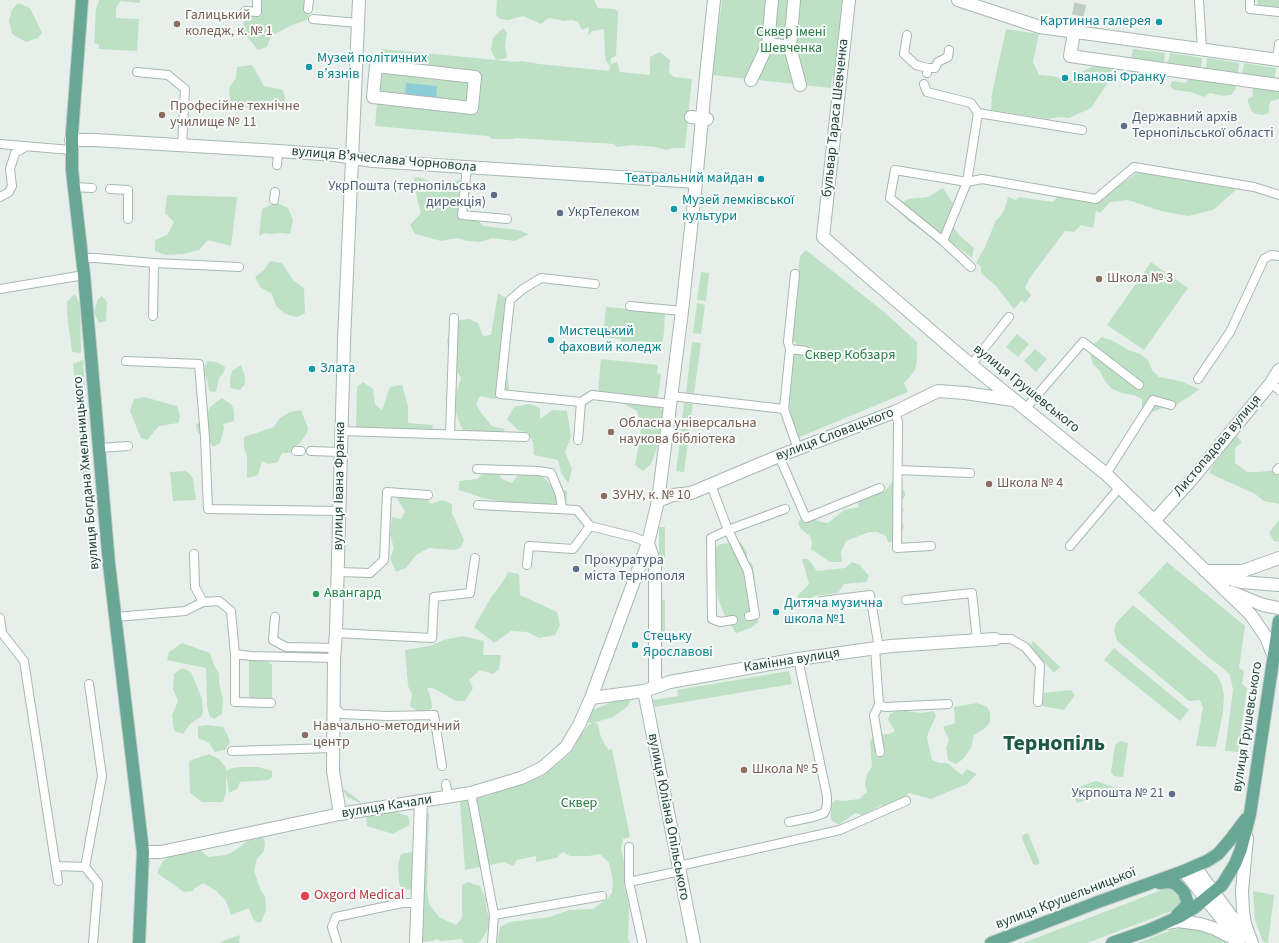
<!DOCTYPE html>
<meta charset="utf-8">
<style>
body{margin:0}
canvas{display:block;background:#e6efea}
</style>
<canvas width="1279" height="943"></canvas>
<script>
const ctx = document.querySelector('canvas').getContext('2d');
ctx.lineJoin = 'round';
function fillPath(path, color) { ctx.fillStyle = color; ctx.fill(path, 'evenodd'); }
const poly = rows => new Path2D(rows.map(r => 'M' + r).join(''));
function trace(path, color, width, dash) { ctx.strokeStyle = color; ctx.lineWidth = width; ctx.lineCap = dash ? 'butt' : 'round'; ctx.setLineDash(dash || []); ctx.stroke(path); }
function write(font, color, halo, rows, align = 'center') {
  ctx.font = font + ' "Source Sans 3",sans-serif'; ctx.lineWidth = 4; ctx.setLineDash([]); ctx.textBaseline = 'middle'; ctx.strokeStyle = halo; ctx.fillStyle = color; for (const [text, x, y, turn = 0] of rows) {
    ctx.save(); ctx.translate(x, y); ctx.rotate((+turn || 0) * Math.PI / 180); ctx.textAlign = isNaN(turn) ? turn : align; if (halo) ctx.strokeText(text, 0, 0); ctx.fillText(text, 0, 0); ctx.restore();
  }
}
const green = poly([
 [99,0,140,0,140,3,120,1,116,8,116,18,139,19,137,51,99,49,99,45,94,43,96,9],
 [255,0,309,0,310,10,307,20,292,25,271,36,267,47,258,50,243,32,244,21,254,11],
 [497,0,594,0,598,8,615,9,618,12,618,16,616,56,611,58,610,66,606,61,605,55,604,29,592,31,590,35,588,34,589,27,582,30,578,22,572,20,564,21,549,18,541,24,523,16,508,20,500,19,496,15],
 [722,0,845,0,837,75,832,77,831,88,712,75],
 [1257,0,1279,0,1279,15,1259,7],
 [18,3,30,8,42,33,38,38,26,42,12,34,9,21,12,10],
 [503,28,507,33,505,45,507,58,496,60,515,62,522,61,539,64,609,71,611,64,617,62,620,72,649,75,650,73,650,57,660,52,670,60,669,73,674,77,692,79,685,148,673,148,667,150,655,147,632,145,617,147,614,144,516,138,512,139,492,139,489,136,375,126,382,49,496,60,491,50,493,38],
 [1006,29,1039,34,1033,62,1039,75,1052,76,1068,81,1077,80,1083,71,1092,67,1096,61,1106,58,1112,69,1107,84,1091,108,1069,118,1058,117,1048,119,991,110,992,98,991,98],
 [1133,49,1165,53,1164,63,1131,59],
 [1170,53,1202,58,1201,68,1168,63],
 [1207,58,1239,63,1238,73,1206,68],
 [1244,63,1276,68,1275,78,1242,74],
 [252,65,264,86,283,90,285,98,284,110,268,108,252,109,238,107,230,101,229,88,236,78,237,67],
 [1191,73,1234,81,1236,88,1231,95,1223,96,1210,93,1204,97,1191,92,1174,90,1170,86,1172,81,1186,83],
 [1256,87,1279,87,1279,99,1271,101,1269,105,1269,113,1263,115,1255,114,1252,112,1248,102,1248,99,1253,96,1252,90],
 [1154,172,1225,183,1236,190,1213,210,1188,216,1161,211,1128,200,1110,202,1100,213,1096,211,1093,228,1081,225,1074,232,1065,231,1029,279,1025,288,1031,295,1025,303,1022,300,1014,309,996,286,981,273,981,267,976,263,985,247,996,220,1000,217,1005,208,1008,197,1016,200,1019,197,1053,202,1058,196,1106,195,1137,173],
 [414,177,422,178,438,185,447,182,466,179,470,191,466,208,473,217,484,226,518,230,529,234,515,241,492,238,481,242,467,241,458,238,441,241,415,234,410,225,421,213,417,199],
 [943,188,958,211,952,226,960,236,974,248,972,258,955,245,929,235,907,220,895,207,908,199,928,197],
 [167,195,237,197,231,246,208,240,199,250,183,254,166,255,155,251,155,240,167,235,174,222,165,213],
 [276,202,288,208,293,220,290,234,282,233,270,234,265,233,259,236,262,209],
 [806,250,883,311,917,342,917,360,915,370,909,378,904,383,908,392,797,438,790,420,789,396,796,342,789,341,800,256],
 [270,261,282,263,293,280,304,288,305,313,297,317,285,314,276,306,272,294,260,287,255,277,264,270],
 [1151,262,1188,288,1144,350,1107,325],
 [701,272,709,273,706,301,697,300],
 [498,293,505,298,510,311,506,363,509,389,495,399,480,396,476,404,482,414,492,426,505,429,498,438,466,436,460,424,453,404,461,378,454,367,447,341,451,329,460,320,469,319,478,323,483,336,491,335],
 [75,294,80,305,81,353,72,352,67,314,67,302],
 [102,296,107,302,106,321,99,323,94,312,98,299],
 [697,303,705,305,701,334,693,333],
 [606,307,665,312,664,333,662,343,639,341,621,342,621,339,603,337],
 [1017,334,1029,344,1018,357,1006,347],
 [1102,337,1111,340,1129,350,1140,354,1148,360,1152,370,1159,377,1180,381,1199,389,1189,397,1180,402,1172,409,1162,408,1152,412,1145,420,1142,410,1142,399,1133,395,1122,393,1112,389,1105,381,1100,371,1093,364,1090,354,1094,344],
 [692,342,701,343,694,394,686,393],
 [1035,349,1047,359,1036,372,1024,361],
 [601,359,658,365,657,373,661,374,657,404,664,412,666,422,651,464,643,471,635,465,640,439,641,424,637,411,622,403,607,398,598,392],
 [83,360,91,483,84,484,73,364],
 [207,361,216,362,225,367,224,372,219,378,216,392,209,391,207,379,203,372],
 [241,365,245,376,245,384,240,390,230,388,230,379,232,371],
 [363,382,373,389,375,404,382,410,390,387,402,385,408,406,408,423,433,425,432,431,356,429,357,387],
 [144,397,177,406,180,417,178,423,159,426,147,440,141,438,130,411,134,399],
 [222,398,232,405,234,411,234,421,223,424,224,429,220,443,213,447,208,438,198,433,196,424,204,421,210,407],
 [684,403,693,404,688,437,680,436],
 [529,404,540,408,540,419,552,410,567,411,571,437,565,452,572,469,570,478,568,483,561,473,558,460,534,455,533,442,528,433,518,430,507,419,514,407],
 [301,410,308,428,307,433,300,443,289,453,282,453,278,462,268,464,262,461,258,475,247,478,247,457,244,447,244,437,274,427,279,419,290,412],
 [1233,432,1242,442,1235,448,1235,463,1247,472,1258,472,1279,470,1279,504,1264,501,1255,494,1209,473,1220,452],
 [680,440,688,441,684,472,676,471],
 [494,467,502,479,512,483,519,474,533,470,545,479,550,485,567,491,567,499,565,508,542,508,483,498,459,490,459,481,477,479,485,471],
 [185,471,190,474,193,479,196,500,173,501,170,472],
 [893,481,900,485,905,492,905,496,900,503,904,510,900,516,904,527,895,542,888,542,886,536,877,532,869,532,846,541,841,552,842,562,830,562,811,549,812,543,810,536,801,529,798,523,801,518,813,519,821,522,828,523,844,510,859,507,858,503,862,500,885,491],
 [404,489,415,490,424,495,431,504,442,500,452,504,452,513,464,540,460,548,455,550,429,548,416,555,406,568,396,572,390,558,394,548,390,535,392,517,401,519,405,511,397,499,396,493],
 [1279,520,1279,542,1274,541,1269,533],
 [659,527,665,527,665,564,659,565],
 [732,542,741,543,747,552,747,561,751,563,753,566,758,606,758,622,751,628,736,633,724,614,718,598,716,573,713,564,714,554,718,545],
 [802,559,808,559,817,571,845,568,852,562,860,565,869,576,866,582,844,584,838,593,815,596,799,604,797,596,809,584],
 [1167,562,1245,626,1239,668,1244,671,1242,684,1247,688,1238,752,1225,751,1233,690,1230,675,1224,669,1207,656,1138,593],
 [508,572,519,574,520,595,557,612,560,625,555,635,539,638,527,632,511,631,494,643,474,627,490,599,504,580],
 [659,600,665,600,665,637,659,637],
 [1132,606,1134,606,1217,675,1222,685,1224,696,1223,712,1216,747,1196,746,1203,708,1200,700,1189,701,1117,641,1114,630,1116,623],
 [463,636,484,641,483,655,501,655,499,669,493,674,480,670,469,680,473,688,465,701,456,701,433,688,427,688,431,699,432,708,423,715,410,706,412,694,408,686,405,650,430,646,444,640],
 [1033,641,1060,667,1054,673,1030,646],
 [182,643,210,653,214,665,219,674,219,683,223,698,222,714,214,719,210,717,207,706,206,668,167,660,169,652],
 [1114,648,1189,710,1180,721,1104,660],
 [249,661,267,661,272,665,272,698,249,698],
 [182,668,191,672,202,699,203,711,202,716,190,724,183,734,174,731,172,715,178,701,173,689,174,674],
 [789,671,792,684,655,707,653,700,678,696,677,690],
 [1071,690,1075,695,1064,710,1042,706,1044,693],
 [625,698,631,700,627,707,613,717,593,723,597,723,601,737,605,745,609,750,612,749,630,837,623,839,621,849,626,869,624,885,629,906,628,939,630,943,497,943,500,927,510,922,550,917,569,910,593,909,608,898,612,893,613,881,609,863,600,854,589,856,570,856,563,852,556,858,536,862,536,856,517,860,513,866,504,862,465,870,460,802,494,794,497,792,514,784,538,778,548,772,569,755,575,746,579,735,585,730,589,724,593,724,586,721,587,715,593,710,614,701],
 [977,703,987,707,990,712,990,722,984,729,974,735,971,748,963,759,956,764,948,760,946,748,949,739,943,727,955,723,954,707],
 [899,710,921,713,934,711,936,716,929,731,927,738,932,760,939,763,947,763,962,775,967,769,977,774,967,784,931,799,909,793,892,809,881,805,864,815,855,813,839,825,831,820,831,804,836,800,844,801,859,799,867,792,865,784,867,774,872,767,870,742,874,735,890,734,895,731,888,720,890,714],
 [208,725,223,727,228,736,230,742,225,750,215,752,209,743,198,738,198,726],
 [1120,741,1128,743,1123,777,1114,776,1111,772,1115,745],
 [209,754,219,759,226,768,226,771,232,768,240,767,258,767,272,771,272,777,268,780,240,782,237,789,229,793,226,774,226,793,223,802,202,802,190,793,189,761],
 [1096,781,1119,789,1077,803,1073,789],
 [344,789,361,802,359,803,347,797,343,790],
 [396,812,408,816,410,822,409,825,393,834,367,826,366,816],
 [425,813,429,813,427,890,429,904,439,917,456,925,462,918,462,885,468,882,480,886,486,900,486,907,490,922,487,931,479,943,464,943,462,939,441,941,436,939,433,941,421,942,421,897,412,889,403,890,399,883,398,864,401,854,412,852],
 [1028,833,1040,863,1036,865,1033,864,1022,838,1023,835],
 [253,837,263,837,265,842,264,851,257,859,254,871,261,891,265,896,266,910,261,922,258,923,253,919,249,908,231,915,226,901,215,890,203,883,195,888,193,891,184,892,157,873,162,862,173,853,199,849,208,857,226,855,234,851],
 [1167,888,1174,890,1178,892,1182,900,1181,904,1174,910,1087,943,1023,943],
 [1253,891,1274,895,1268,943,1263,942,1255,920],
 [1181,928,1205,928,1233,943,1138,943,1171,930],
 [240,935,239,943,219,943,226,940]
]);
const water = poly([
 [406,83,437,86,436,100,405,97]
]);
const pedestrianTunnel = poly([
 [1074,33,1081,0]
]);
const service = poly([
 [1199,0,1202,50],
 [1250,0,1250,9,1279,12],
 [308,9,309,0],
 [245,11,257,12,257,0],
 [313,19,358,23],
 [907,35,904,54,916,65,928,68],
 [1277,60,1279,44],
 [137,72,168,75,185,89,182,146],
 [927,73,928,68,935,68,938,62,948,57,949,50],
 [924,84,927,92,971,103,978,113,1082,130],
 [978,113,967,182,943,241,890,198,895,170,967,182,982,179,1096,199,1134,167,1254,187,1279,195],
 [0,144,71,150],
 [277,165,278,151],
 [467,167,462,215,507,219],
 [74,187,92,188],
 [110,189,128,190,128,219],
 [0,197,9,192,12,186,10,169,15,153,25,147],
 [274,200,275,192],
 [943,241,971,267],
 [82,258,96,258,154,263,153,316],
 [154,263,239,267],
 [595,284,541,278,523,289,510,300,500,394,581,402,592,395,670,404],
 [0,289,84,275],
 [630,306,682,311],
 [790,349,788,342,795,274],
 [126,361,199,364,205,437,208,509,339,511],
 [971,365,1009,317],
 [1198,379,1230,332,1264,259,1271,255,1279,256],
 [1271,383,1279,390],
 [671,396,784,409],
 [1026,408,1083,342,1139,385],
 [895,412,898,422,897,548,931,546],
 [341,431,525,437],
 [450,434,454,318],
 [578,440,581,402],
 [99,448,128,446],
 [798,449,784,409,790,349,806,351],
 [296,451,301,451],
 [311,451,341,452],
 [779,456,806,518,880,488],
 [477,469,538,471,551,473,560,495,562,508],
 [898,470,970,473],
 [1277,470,1279,468],
 [1106,474,1153,400,1171,405],
 [711,485,728,530,711,538,712,619,720,622,733,620],
 [478,505,577,510,590,526],
 [1070,546,1120,487],
 [194,554,195,587,203,602,219,601,231,611,235,654,251,656,334,658],
 [527,565,529,546,573,549,590,526,634,537,648,543],
 [338,572,370,573,384,560,387,492,428,495],
 [906,600,972,593,977,640],
 [822,601,870,595,879,648],
 [749,616,755,615,748,571,728,530,785,509],
 [116,617,185,611,203,602],
 [275,617,273,640,286,647,335,648],
 [0,618,2,633,24,661,58,881],
 [336,633,432,638,434,597,470,593,475,558],
 [995,639,1011,639,1025,647,1040,665,1038,702],
 [875,648,879,705,885,707,948,704],
 [235,654,235,702,271,703],
 [879,705,874,715,880,752],
 [334,708,342,714,388,716,434,715,442,766],
 [232,751,333,748],
 [446,784,448,797],
 [471,793,494,915,602,896],
 [789,822,813,817,824,813,826,809,827,804,827,796,798,659],
 [56,866,85,867,102,776,89,684],
 [679,866,840,830,906,801],
 [85,867,98,883,93,943],
 [629,882,629,847],
 [642,941,629,882,680,871],
 [337,943,332,927,336,917,402,903,417,903],
 [492,943,494,915]
]);
const pedestrian = poly([
 [772,0,768,44,790,47,794,0],
 [849,0,823,237,863,272],
 [958,0,1040,27,1279,60],
 [1074,33,1070,56,1279,85],
 [790,47,800,85],
 [376,66,475,77,472,108,373,97,376,66],
 [751,80,768,44],
 [691,117,707,119],
 [696,182,706,76]
]);
const minor = poly([
 [706,76,714,0],
 [71,140,94,140,278,151,335,155,373,161,696,182,682,311,658,501,648,543,591,698,579,725,566,747,542,768,521,778,471,793,340,814,161,852,143,852],
 [863,272,971,365,1106,474,1251,615,1266,637,1274,657],
 [658,501,673,495,691,493,779,456,897,411,938,391,965,393,1013,400],
 [1154,521,1192,479,1271,383,1279,370],
 [648,543,655,565,655,686],
 [1205,571,1243,571,1279,558],
 [1219,576,1241,582,1279,585],
 [1231,592,1263,605,1279,608],
 [644,691,694,943],
 [591,698,644,691,670,682,798,659,891,646,995,639],
 [340,814,333,771,334,658,336,633,344,341,359,0],
 [1247,838,1242,891,1243,911,1245,924,1252,943],
 [1195,867,1246,936],
 [1184,871,1239,941],
 [1167,923,1178,921,1200,924,1213,928,1235,939],
 [416,943,421,801]
]);
const primary = poly([
 [82,0,72,133,72,170,84,275,109,564,143,852,139,943],
 [1160,883,1170,882,1176,884,1184,892,1187,901,1186,906,1177,915],
 [991,943,1098,902,1184,871,1207,861,1218,854,1230,840,1246,819],
 [1112,943,1149,930,1181,916,1194,908,1222,885,1235,864,1241,849,1250,814,1279,621]
]);
const markers = [
 [1159,22,4,"#0f9aa8"],
 [177,24,4,"#8d6e63"],
 [309,67,4,"#0f9aa8"],
 [1065,78,4,"#0f9aa8"],
 [162,115,4,"#8d6e63"],
 [1124,126,4,"#5c6f8a"],
 [761,179,4,"#0f9aa8"],
 [494,195,4,"#5c6f8a"],
 [674,209,4,"#0f9aa8"],
 [560,213,4,"#5c6f8a"],
 [1099,279,4,"#8d6e63"],
 [551,340,4,"#0f9aa8"],
 [312,369,4,"#0f9aa8"],
 [611,432,4,"#8d6e63"],
 [989,484,4,"#8d6e63"],
 [604,496,4,"#8d6e63"],
 [576,569,4,"#5c6f8a"],
 [316,594,4,"#2e9e5b"],
 [776,612,4,"#0f9aa8"],
 [635,645,4,"#0f9aa8"],
 [305,735,4,"#8d6e63"],
 [744,770,4,"#8d6e63"],
 [1172,794,4,"#5c6f8a"],
 [305,896,5,"#e0444e"]
];
const educationNames = [
 ["Галицький",185,16],
 ["коледж, к. № 1",185,32],
 ["Професійне технічне",170,107],
 ["училище № 11",170,123],
 ["Школа № 3",1107,279],
 ["Обласна універсальна",619,424],
 ["наукова бібліотека",619,440],
 ["Школа № 4",997,484],
 ["ЗУНУ, к. № 10",612,496],
 ["Навчально-методичний",313,727],
 ["центр",313,743],
 ["Школа № 5",752,770]
];
const cultureNames = [
 ["Картинна галерея",1151,22,"right"],
 ["Музей політичних",317,59],
 ["в’язнів",317,75],
 ["Іванові Франку",1073,78],
 ["Театральний майдан",753,179,"right"],
 ["Музей лемківської",682,201],
 ["культури",682,217],
 ["Мистецький",559,332],
 ["фаховий коледж",559,348],
 ["Злата",320,369],
 ["Дитяча музична",784,604],
 ["школа №1",784,620],
 ["Стецьку",643,637],
 ["Ярославові",643,653]
];
const parkNames = [
 ["Сквер імені",791,33],
 ["Шевченка",791,49],
 ["Сквер Кобзаря",850,356],
 ["Сквер",579,804]
];
const streetNames = [
 ["бульвар Тараса Шевченка",836,118,-84],
 ["вулиця Вʼячеслава Чорновола",384,160,5],
 ["вулиця Грушевського",1026,389,39],
 ["вулиця Словацького",835,435,-21],
 ["Листопадова вулиця",1218,446,-50],
 ["вулиця Богдана Хмельницького",87,473,-95],
 ["вулиця Івана Франка",340,486,-89],
 ["Камінна вулиця",792,661,-9],
 ["вулиця Грушевського",1248,727,-81],
 ["вулиця Качали",387,807,-9],
 ["вулиця Юліана Опільського",668,817,79],
 ["вулиця Крушельницької",1066,899,-21]
];
const serviceNames = [
 ["Державний архів",1132,118],
 ["Тернопільської області",1132,134],
 ["УкрПошта (тернопільська",486,187,"right"],
 ["дирекція)",486,203,"right"],
 ["УкрТелеком",568,213],
 ["Прокуратура",584,561],
 ["міста Тернополя",584,577],
 ["Укрпошта № 21",1164,794,"right"]
];
const leisureNames = [
 ["Авангард",324,594]
];
const healthNames = [
 ["Oxgord Medical",314,896]
];
const townNames = [
 ["Тернопіль",1054,745]
];
fillPath(green, '#bee1c6');
fillPath(water, '#8bced7');
trace(pedestrianTunnel, '#bfcdc7', 12, [12, 6]);
trace(service, '#a8b8b1', 10);
trace(pedestrian, '#a8b8b1', 14);
trace(minor, '#a8b8b1', 14);
trace(primary, '#c1cac8', 14);
trace(service, '#fff', 8);
trace(pedestrian, '#fff', 12);
trace(minor, '#fff', 12);
trace(primary, '#68a794', 12);
for (const [x, y, r, color] of markers) { const dot = new Path2D(); dot.arc(x, y, r, 0, 2 * Math.PI); ctx.fillStyle = color; ctx.fill(dot); trace(dot, '#f7fbf9', 1.5); }
write('14px', '#785e54', '#f7fbf9', educationNames, 'left');
write('14px', '#0d838f', '#f7fbf9', cultureNames, 'left');
write('14px', '#2a7d47', '#f7fbf9', parkNames);
write('14px', '#234339', '#f7fbf9', streetNames);
write('14px', '#4e5e75', '#f7fbf9', serviceNames, 'left');
write('14px', '#27864d', '#f7fbf9', leisureNames, 'left');
write('14px', '#be3a42', '#f7fbf9', healthNames, 'left');
write('bold 22px', '#1d5746', '#f7fbf9', townNames);
</script>
